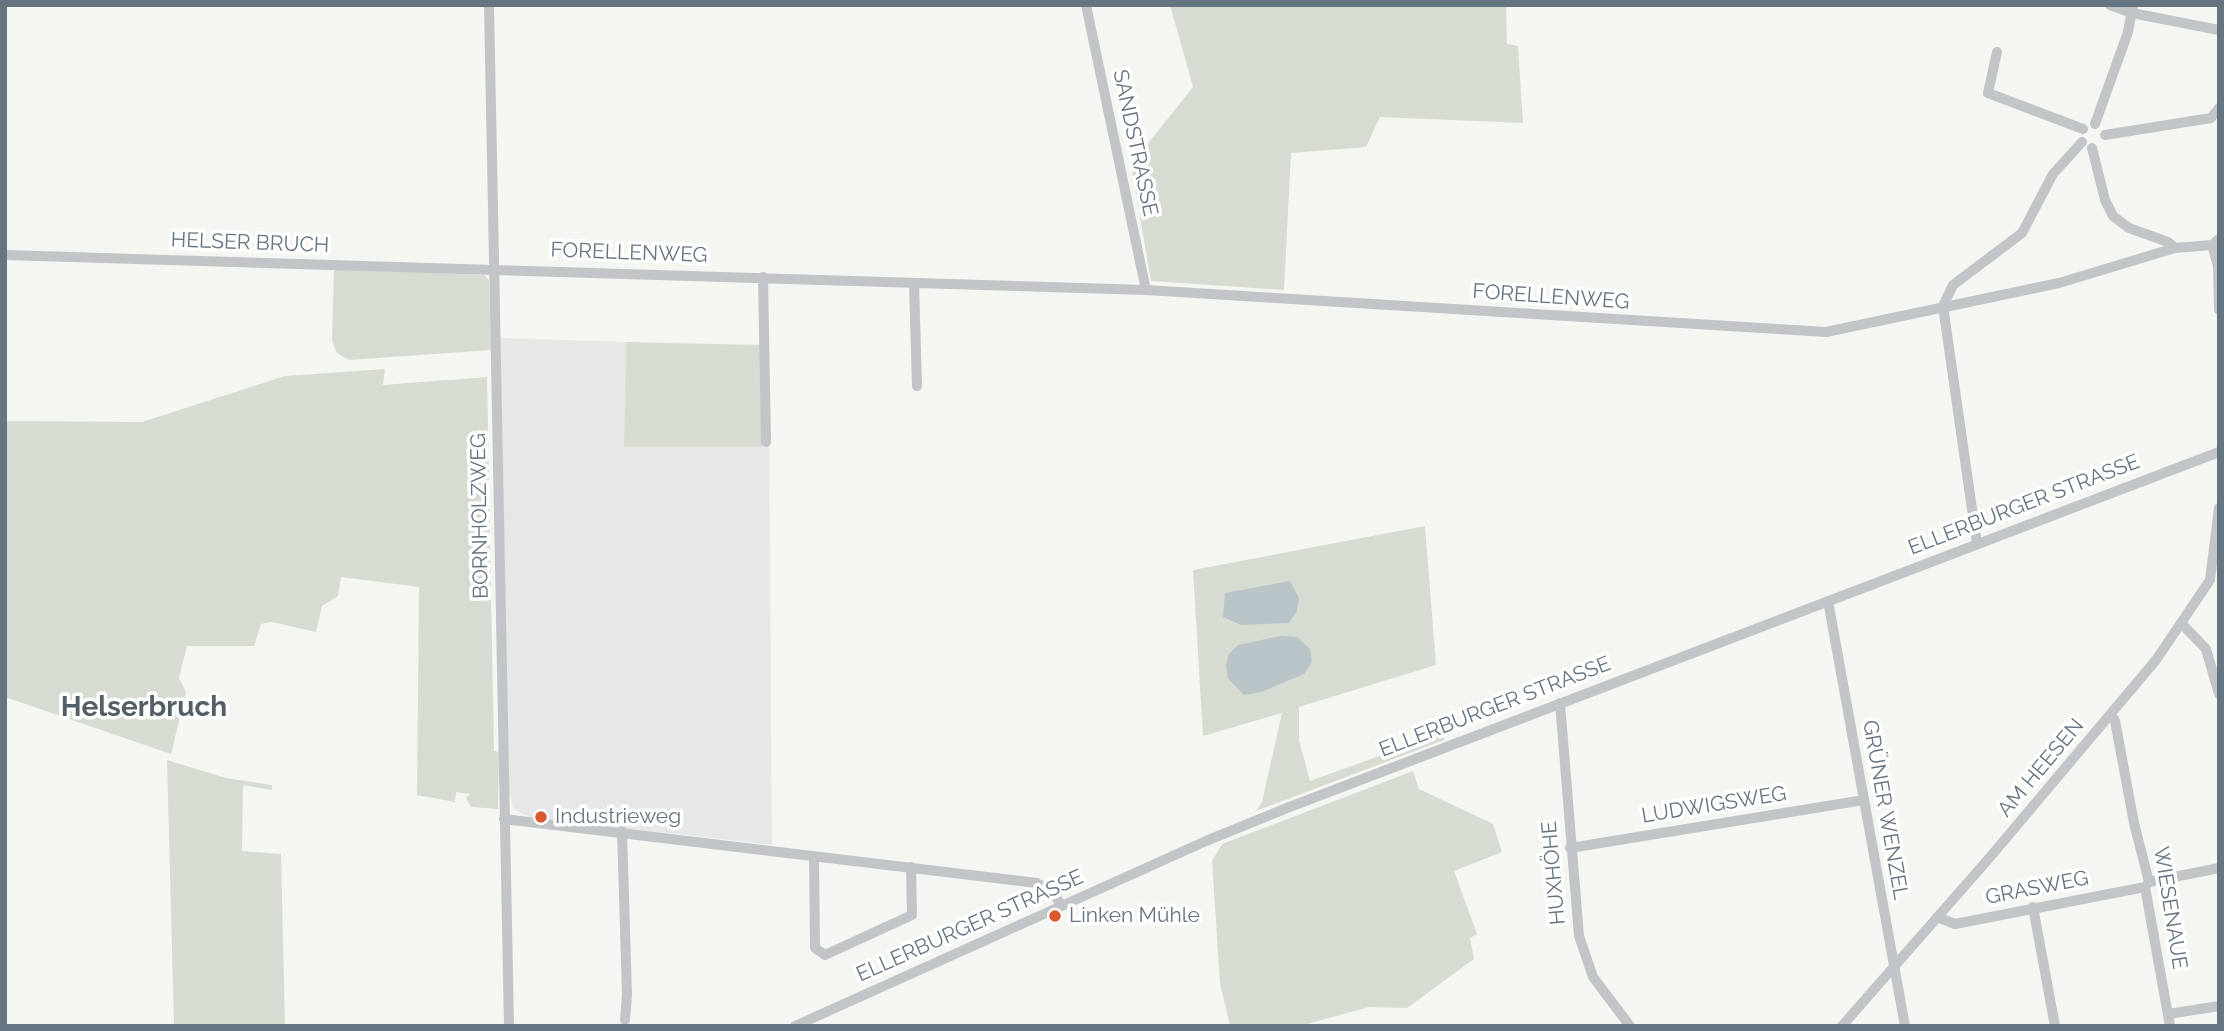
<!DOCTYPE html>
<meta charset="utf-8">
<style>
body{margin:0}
#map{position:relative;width:2224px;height:1031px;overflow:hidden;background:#f5f6f2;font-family:Raleway,sans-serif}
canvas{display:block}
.frame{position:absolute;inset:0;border:7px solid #667582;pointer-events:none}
</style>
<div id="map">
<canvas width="2224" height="1031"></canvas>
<div class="frame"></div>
</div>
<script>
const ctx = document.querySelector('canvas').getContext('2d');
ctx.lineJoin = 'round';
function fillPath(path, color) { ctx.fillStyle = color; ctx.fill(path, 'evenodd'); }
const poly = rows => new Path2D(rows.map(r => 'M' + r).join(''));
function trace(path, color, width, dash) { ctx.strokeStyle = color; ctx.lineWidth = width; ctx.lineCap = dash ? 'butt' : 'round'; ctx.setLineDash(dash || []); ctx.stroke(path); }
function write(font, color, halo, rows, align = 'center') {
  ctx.font = font + ' Raleway,sans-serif'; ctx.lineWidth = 7; ctx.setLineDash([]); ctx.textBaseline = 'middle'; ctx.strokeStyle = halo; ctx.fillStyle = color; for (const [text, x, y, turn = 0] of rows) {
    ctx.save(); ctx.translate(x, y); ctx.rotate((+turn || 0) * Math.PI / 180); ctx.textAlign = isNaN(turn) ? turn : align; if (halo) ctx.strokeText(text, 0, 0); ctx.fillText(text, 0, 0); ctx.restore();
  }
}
const built = poly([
 [500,338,626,342,624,447,769,447,772,845,530,817,513,809,509,788]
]);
const green = poly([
 [1170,5,1506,5,1507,44,1518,46,1523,123,1380,117,1366,147,1291,153,1284,290,1151,281,1131,165,1193,87],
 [334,269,484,275,489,280,491,350,349,360,337,353,332,341],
 [626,342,760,345,762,447,624,447],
 [385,369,383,385,487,377,494,751,499,752,498,809,471,807,466,798,470,794,456,792,455,802,417,795,419,587,341,577,338,596,322,606,316,632,272,622,261,624,254,646,187,646,179,678,186,692,171,754,5,697,5,421,142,422,285,376],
 [1425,526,1436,665,1299,707,1299,740,1310,781,1443,733,1444,740,1256,811,1262,802,1282,713,1203,736,1193,570],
 [167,760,226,778,272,785,272,790,243,785,242,851,281,854,285,1026,174,1026],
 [1413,771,1419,789,1493,824,1502,852,1454,871,1477,934,1470,938,1474,959,1407,1008,1369,1007,1300,1026,1230,1026,1220,983,1212,861,1222,844]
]);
const water = poly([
 [1290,581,1299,598,1297,611,1289,623,1241,625,1223,617,1225,593],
 [1280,636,1297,637,1310,649,1312,662,1304,674,1261,692,1244,695,1228,678,1226,665,1229,654,1238,645]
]);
const street = poly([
 [489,5,509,1026],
 [1086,5,1146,290],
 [2110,5,2132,13,2219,30],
 [1997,52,1988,93,2083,129],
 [2095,124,2128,32,2133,5],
 [2105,135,2211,118,2219,108],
 [2092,148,2105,200,2113,216,2129,228,2168,242,2175,248],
 [2212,245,2218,266,2219,310],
 [5,255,1146,290,1826,332,2059,283,2175,248,2212,245,2219,239],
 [763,277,766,442],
 [914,283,917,386],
 [1977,544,1943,306,1953,285,2022,233,2053,174,2082,142],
 [1828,601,1905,1026],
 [2181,623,2206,649,2219,694],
 [1560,703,1579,936,1593,977,1630,1026],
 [2111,714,2115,721,2134,823,2149,882,2145,887,2170,1026],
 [504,819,1037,883,1052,892,1062,906],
 [622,831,627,995,625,1020],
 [1570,848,1864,800],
 [814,857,815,948,825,955,912,915,911,867],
 [2149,882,2219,868],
 [2033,907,2055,1026],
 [1937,917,1955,924,2145,887],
 [2168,1014,2219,1006],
 [795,1026,1206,841,1287,808,2219,452],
 [1842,1026,1991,856,2156,660,2210,580,2219,508]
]);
const markers = [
 [541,817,7,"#db572d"],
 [1055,916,7,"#db572d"]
];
const streetNames = [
 ["SANDSTRASSE",1135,143,78],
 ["HELSER BRUCH",250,243,2],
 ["FORELLENWEG",629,253,2],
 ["FORELLENWEG",1551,297,4],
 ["ELLERBURGER STRASSE",2024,505,-21],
 ["BORNHOLZWEG",480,516,-91],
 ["ELLERBURGER STRASSE",1495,707,-21],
 ["AM HEESEN",2041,768,-50],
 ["LUDWIGSWEG",1714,805,-9],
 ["GRÜNER WENZEL",1885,810,80],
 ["HUXHÖHE",1554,873,-95],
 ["GRASWEG",2037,888,-11],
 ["WIESENAUE",2170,908,81],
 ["ELLERBURGER STRASSE",970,926,-24]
];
const poiNames = [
 ["Industrieweg",555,817],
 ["Linken Mühle",1069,916]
];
const districtNames = [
 ["Helserbruch",144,708]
];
fillPath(built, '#e6e7e6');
fillPath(green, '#d7dcd3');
fillPath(water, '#b9c4c8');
trace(street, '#c1c5c8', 10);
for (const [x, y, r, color] of markers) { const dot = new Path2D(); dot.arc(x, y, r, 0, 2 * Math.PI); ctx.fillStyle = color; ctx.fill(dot); trace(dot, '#fff', 2.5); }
write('21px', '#667582', '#fff', streetNames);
write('21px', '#667582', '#fff', poiNames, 'left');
write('bold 28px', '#535e67', '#fff', districtNames);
</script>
